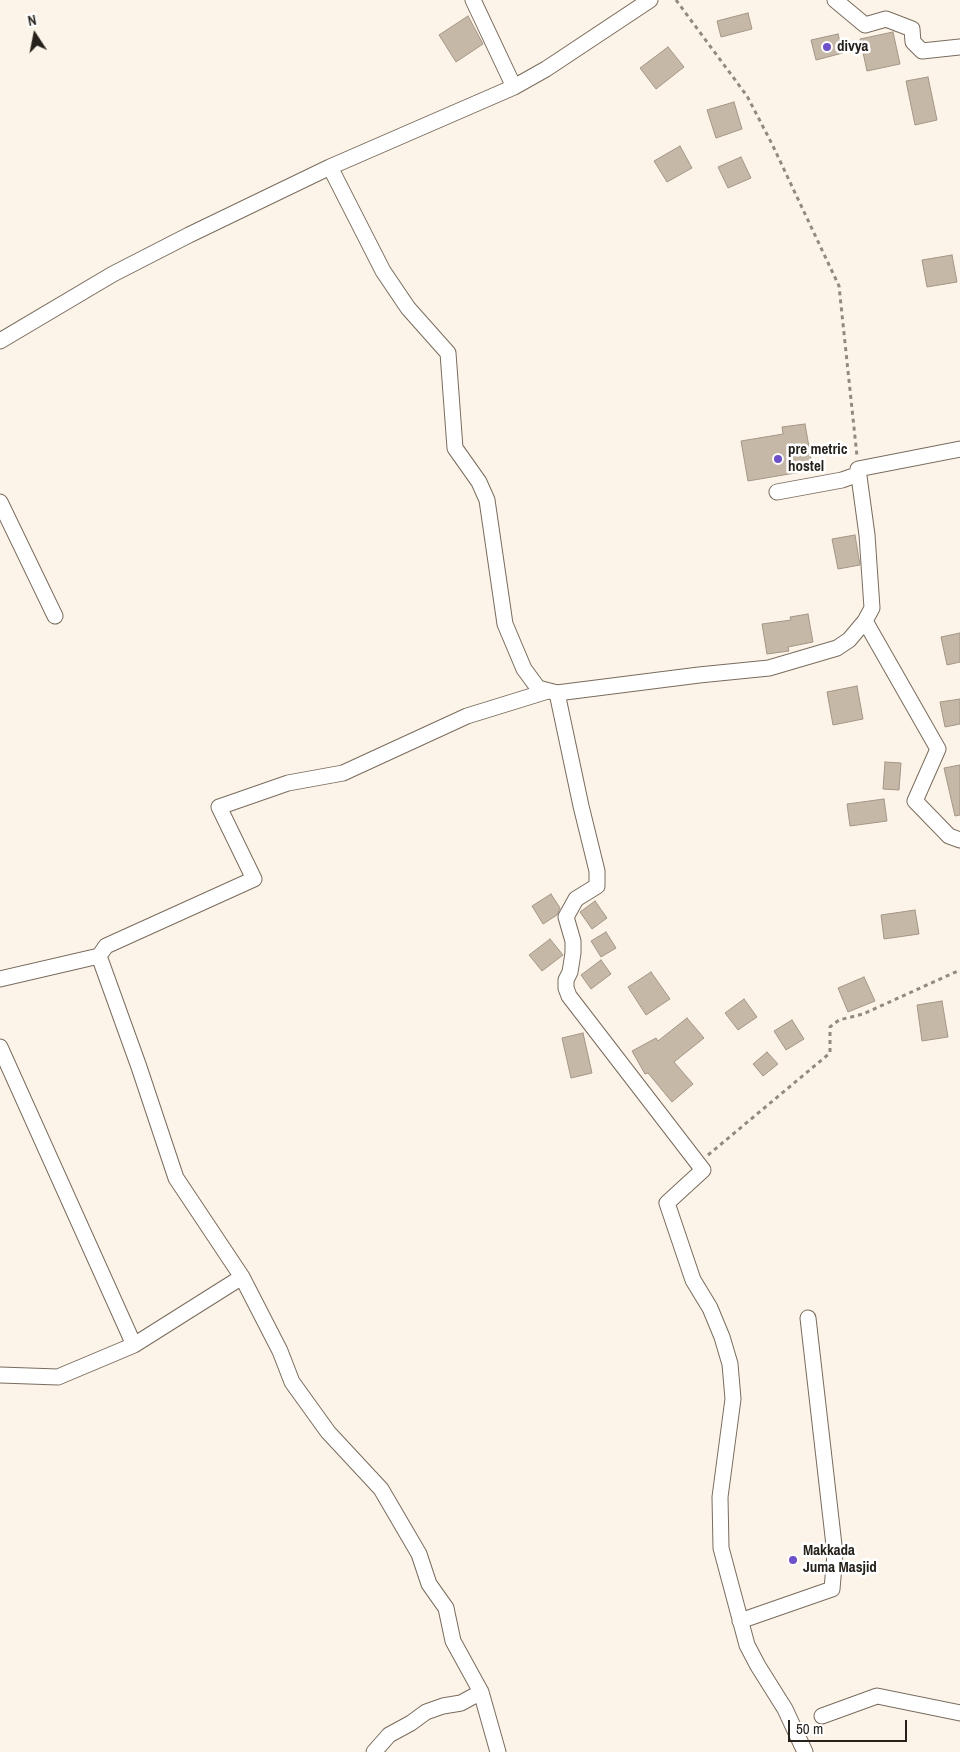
<!DOCTYPE html>
<style>
body{margin:0}
#map{position:relative;width:960px;height:1752px;overflow:hidden;background:#fdf4e9;font-family:"Archivo Narrow",sans-serif}
canvas{display:block}
.north{position:absolute;left:10px;top:10px;width:50px;height:50px;-webkit-text-stroke:4px #fff;paint-order:stroke;rotate:349deg;font-size:14px;font-weight:700;line-height:20px;text-align:center;color:#27211b}
.north::after{content:'';display:block;margin:auto;width:18px;height:22px;background:#27211b;clip-path:polygon(50% 0,100% 100%,50% 72%,0 100%)}
.scale{position:absolute;left:788px;top:1720px;width:119px;height:22px;box-sizing:border-box;border:2px solid #27211b;border-top:0;padding-left:6px;font-size:15px;line-height:18px;white-space:nowrap;color:#27211b;-webkit-text-stroke:4px #fff;paint-order:stroke}
</style>
<div id="map">
<canvas width="960" height="1752"></canvas>
<div class="north">N</div>
<div class="scale">50 m</div>
</div>
<script>
const ctx = document.querySelector('canvas').getContext('2d');
ctx.lineJoin = 'round';
function fillPath(path, color) { ctx.fillStyle = color; ctx.fill(path, 'evenodd'); }
const poly = rows => new Path2D(rows.map(r => 'M' + r).join(''));
function trace(path, color, width, dash) { ctx.strokeStyle = color; ctx.lineWidth = width; ctx.lineCap = dash ? 'butt' : 'round'; ctx.setLineDash(dash || []); ctx.stroke(path); }
function write(font, color, halo, rows, align = 'center') {
  ctx.font = font + ' "Archivo Narrow",sans-serif'; ctx.lineWidth = 5; ctx.setLineDash([]); ctx.textBaseline = 'middle'; ctx.strokeStyle = halo; ctx.fillStyle = color; for (const [text, x, y, turn = 0] of rows) {
    ctx.save(); ctx.translate(x, y); ctx.rotate((+turn || 0) * Math.PI / 180); ctx.textAlign = isNaN(turn) ? turn : align; if (halo) ctx.strokeText(text, 0, 0); ctx.fillText(text, 0, 0); ctx.restore();
  }
}
const building = poly([
 [748,13,752,29,721,37,717,21,748,13],
 [468,16,483,44,456,62,439,35,468,16],
 [893,32,900,64,867,71,860,39,893,32],
 [838,34,843,53,816,60,811,40,838,34],
 [668,47,684,67,656,89,640,68,668,47],
 [928,77,937,120,915,125,906,81,928,77],
 [734,102,742,129,716,138,707,110,734,102],
 [680,146,692,168,667,182,654,161,680,146],
 [741,157,751,178,728,188,718,167,741,157],
 [952,255,957,282,927,287,922,260,952,255],
 [805,424,813,470,748,481,741,441,783,434,782,427,805,424],
 [855,535,860,565,838,569,832,539,855,535],
 [808,614,813,642,788,647,789,651,767,654,762,624,791,620,790,617,808,614],
 [960,633,960,662,947,665,941,637,960,633],
 [857,686,863,719,833,725,827,692,857,686],
 [960,699,960,724,945,727,940,702,960,699],
 [885,762,901,763,899,790,883,789,885,762],
 [960,765,960,815,955,816,944,768,960,765],
 [884,799,887,821,850,826,847,804,884,799],
 [551,894,560,908,557,915,543,924,532,906,551,894],
 [595,901,607,918,592,929,580,912,595,901],
 [915,910,919,934,884,939,881,915,915,910],
 [606,932,616,948,601,957,591,941,606,932],
 [550,939,563,955,542,971,529,955,550,939],
 [601,960,611,974,591,989,581,975,601,960],
 [651,972,670,999,646,1015,628,987,651,972],
 [864,977,875,1001,848,1012,838,988,864,977],
 [744,999,757,1017,738,1030,725,1013,744,999],
 [942,1001,948,1037,922,1041,917,1005,942,1001],
 [687,1018,704,1038,674,1062,693,1084,672,1102,648,1073,645,1074,632,1051,656,1038,658,1041,687,1018],
 [792,1020,804,1039,786,1050,774,1031,792,1020],
 [583,1033,592,1073,571,1078,562,1038,583,1033],
 [767,1052,778,1064,763,1076,753,1064,767,1052]
]);
const path = poly([
 [676,0,747,96,772,144,839,286,857,456],
 [708,1155,830,1053,830,1027,839,1020,863,1014,960,970]
]);
const minor = poly([
 [473,0,514,87],
 [835,0,865,25,886,19,912,29,913,42,922,51,960,47],
 [330,167,383,271,408,308,448,353,455,448,479,482,487,500,505,624,524,669,538,688,557,693,581,806,597,871,597,886,576,899,566,917,573,941,573,953,570,972,566,980,566,988,569,996,703,1170,667,1203,693,1280,710,1308,722,1337,730,1364,733,1399,720,1497,721,1548,747,1645,758,1666,785,1709,805,1752],
 [0,341,113,274,189,235,330,167,514,87,546,69,650,0],
 [777,492,842,480,859,474],
 [0,502,55,616],
 [865,621,872,608,867,535,858,469,960,449],
 [557,693,699,675,769,668,837,648,849,640,865,621,938,749,915,801,949,836,960,840],
 [99,956,106,946,254,879,219,807,288,783,343,773,467,716,548,691],
 [0,979,99,956,139,1067,176,1178,242,1277,280,1351,292,1382,328,1432,381,1489,419,1554,429,1584,446,1608,453,1641,481,1692,461,1703,443,1706,426,1712,411,1723,389,1735,374,1752],
 [0,1047,134,1345],
 [0,1375,58,1377,134,1345,242,1277],
 [740,1621,832,1589,835,1554,808,1318],
 [481,1692,498,1752],
 [822,1716,877,1696,960,1713]
]);
const markers = [
 [827,47,5,"#6e50c9"],
 [778,459,5,"#6e50c9"],
 [793,1560,5,"#6e50c9"]
];
const poiNames = [
 ["divya",837,47],
 ["pre metric",788,450],
 ["hostel",788,467],
 ["Makkada",803,1551],
 ["Juma Masjid",803,1568]
];
fillPath(building, '#c6b8a7');
trace(building, '#a49686', 1);
trace(minor, '#796c5d', 17);
trace(path, '#918a81', 3, [4, 4]);
trace(minor, '#fff', 15);
for (const [x, y, r, color] of markers) { const dot = new Path2D(); dot.arc(x, y, r, 0, 2 * Math.PI); ctx.fillStyle = color; ctx.fill(dot); trace(dot, '#fff', 2); }
write('bold 15px', '#27211b', '#fff', poiNames, 'left');
</script>
